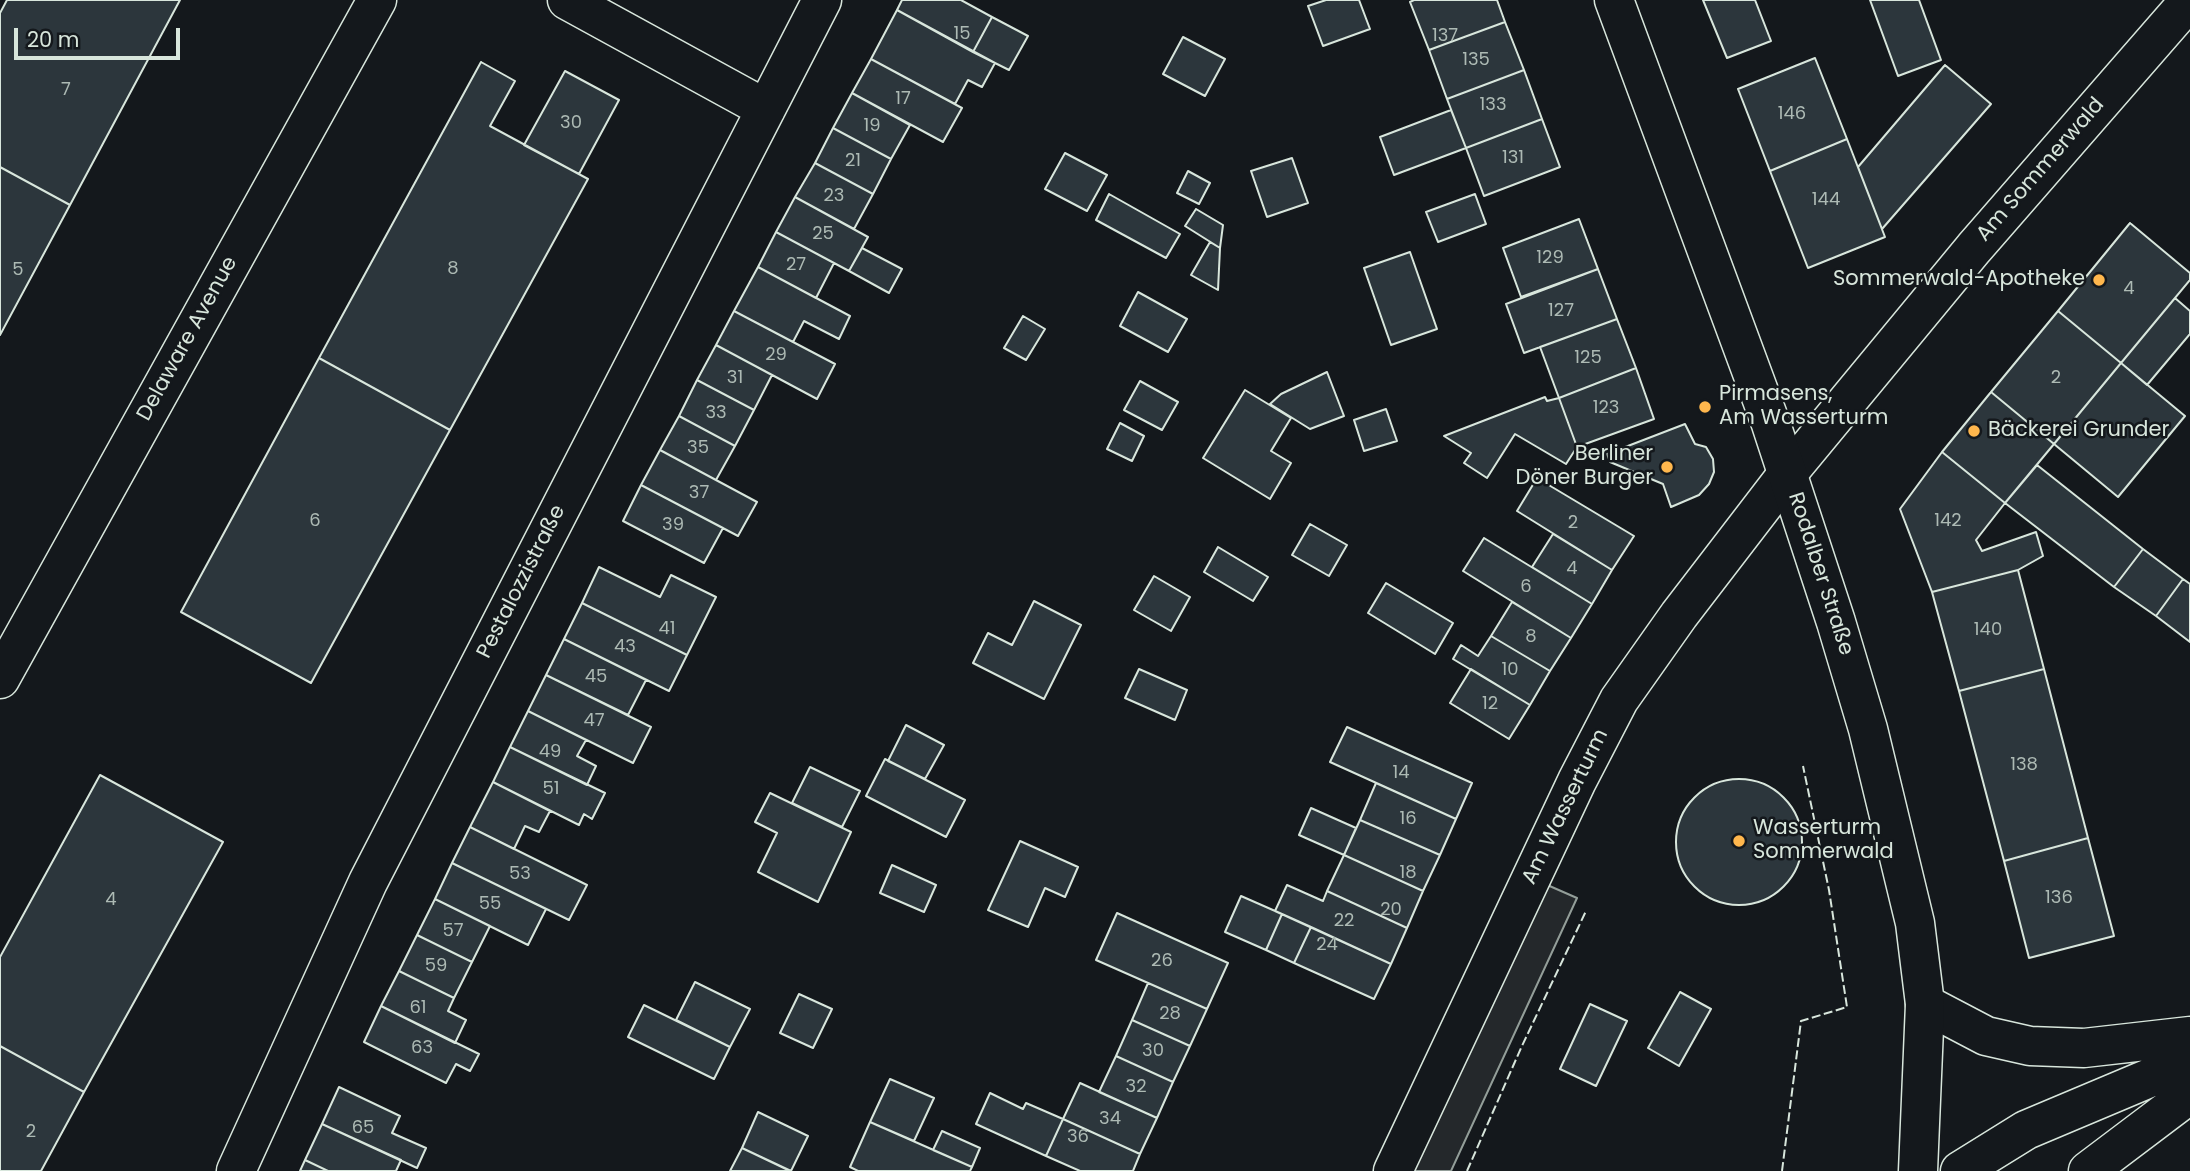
<!DOCTYPE html>
<meta charset="utf-8">
<style>
body{margin:0}
#map{position:relative;width:2190px;height:1171px;overflow:hidden;background:#14181c;font-family:Poppins,sans-serif}
canvas{display:block}
.scale{position:absolute;left:14px;top:28px;width:166px;height:32px;box-sizing:border-box;border:4px solid #d8e6dc;border-top:0;padding-left:9px;font-size:21px;line-height:24px;white-space:nowrap;color:#d8e6dc;-webkit-text-stroke:5px #14181c;paint-order:stroke}
</style>
<div id="map">
<canvas width="2190" height="1171"></canvas>
<div class="scale">20 m</div>
</div>
<script>
const ctx = document.querySelector('canvas').getContext('2d');
ctx.lineJoin = 'round';
function fillPath(path, color) { ctx.fillStyle = color; ctx.fill(path, 'evenodd'); }
const poly = rows => new Path2D(rows.map(r => 'M' + r).join(''));
function trace(path, color, width, dash) { ctx.strokeStyle = color; ctx.lineWidth = width; ctx.lineCap = dash ? 'butt' : 'round'; ctx.setLineDash(dash || []); ctx.stroke(path); }
function write(font, color, halo, rows, align = 'center') {
  ctx.font = font + ' Poppins,sans-serif'; ctx.lineWidth = 5; ctx.setLineDash([]); ctx.textBaseline = 'middle'; ctx.strokeStyle = halo; ctx.fillStyle = color; for (const [text, x, y, turn = 0] of rows) {
    ctx.save(); ctx.translate(x, y); ctx.rotate((+turn || 0) * Math.PI / 180); ctx.textAlign = isNaN(turn) ? turn : align; if (halo) ctx.strokeText(text, 0, 0); ctx.fillText(text, 0, 0); ctx.restore();
  }
}
const parking = poly([
 [1545,884,1577,898,1451,1171,1413,1171,1545,884]
]);
const building = poly([
 [7,0,180,0,70,205,0,167,0,13,7,0],
 [902,0,961,0,992,17,973,52,897,10,902,0],
 [1326,0,1359,0,1370,29,1323,46,1308,6,1326,0],
 [1414,0,1497,0,1505,22,1429,50,1410,2,1414,0],
 [1703,0,1755,0,1771,41,1727,58,1703,0],
 [1870,0,1919,0,1941,60,1898,76,1870,0],
 [897,10,995,63,982,87,968,80,955,104,871,59,897,10],
 [992,17,1028,36,1009,70,973,52,992,17],
 [1505,22,1524,70,1447,99,1429,50,1505,22],
 [1183,37,1225,59,1205,96,1163,74,1183,37],
 [1815,58,1847,139,1770,171,1738,89,1815,58],
 [871,59,962,108,943,142,852,93,871,59],
 [481,62,515,81,490,126,588,179,450,430,319,358,481,62],
 [1945,65,1991,104,1882,229,1858,167,1945,65],
 [1524,70,1542,119,1466,148,1447,99,1524,70],
 [565,71,619,100,579,174,524,145,565,71],
 [852,93,910,125,891,159,833,128,852,93],
 [1451,110,1466,148,1394,175,1380,137,1451,110],
 [1542,119,1560,167,1484,196,1466,148,1542,119],
 [833,128,891,159,873,194,815,163,833,128],
 [1847,139,1885,237,1808,268,1770,171,1847,139],
 [1065,153,1107,175,1087,211,1045,189,1065,153],
 [1292,158,1308,203,1267,217,1251,171,1292,158],
 [815,163,873,194,854,229,795,197,815,163],
 [0,167,70,205,0,335,0,167],
 [1188,171,1210,183,1199,204,1177,193,1188,171],
 [1109,194,1180,234,1166,258,1096,220,1109,194],
 [1475,194,1486,224,1438,242,1426,212,1475,194],
 [795,197,868,237,849,271,776,232,795,197],
 [1196,209,1223,225,1220,248,1185,226,1196,209],
 [1579,219,1598,269,1521,297,1503,248,1579,219],
 [2130,223,2190,273,2190,280,2121,363,2058,311,2130,223],
 [776,232,834,263,816,298,758,267,776,232],
 [1210,242,1220,248,1218,290,1191,275,1210,242],
 [862,248,902,269,889,293,849,271,862,248],
 [1410,252,1437,329,1391,345,1364,268,1410,252],
 [758,267,850,316,839,339,804,321,793,342,734,311,758,267],
 [1598,269,1617,319,1524,353,1506,304,1598,269],
 [1138,292,1187,319,1168,352,1120,326,1138,292],
 [2175,298,2190,311,2190,334,2147,385,2121,363,2175,298],
 [734,311,835,364,817,399,716,345,734,311],
 [2058,311,2121,363,2054,444,1991,392,2058,311],
 [1023,316,1045,329,1026,360,1004,348,1023,316],
 [1617,319,1636,368,1559,398,1540,347,1617,319],
 [716,345,772,375,754,410,697,380,716,345],
 [319,358,450,430,311,683,181,612,319,358],
 [2121,363,2185,416,2118,497,2054,444,2121,363],
 [1636,368,1654,419,1577,447,1559,398,1636,368],
 [1327,372,1344,416,1310,429,1270,404,1281,394,1327,372],
 [697,380,754,410,735,446,679,416,697,380],
 [1140,381,1178,402,1162,430,1124,410,1140,381],
 [1245,390,1291,418,1271,451,1291,463,1270,499,1203,458,1245,390],
 [1991,392,2054,444,2005,503,1942,452,1991,392],
 [1545,397,1547,401,1559,398,1577,447,1566,464,1515,434,1487,478,1464,463,1471,453,1444,436,1545,397],
 [1386,409,1397,441,1364,451,1354,420,1386,409],
 [679,416,735,446,716,480,660,450,679,416],
 [1120,423,1144,436,1132,461,1107,449,1120,423],
 [1685,424,1695,444,1706,447,1713,459,1714,472,1709,484,1699,495,1671,507,1663,484,1610,462,1607,454,1685,424],
 [660,450,757,502,738,536,641,485,660,450],
 [1942,452,2005,503,1976,540,1982,551,2036,532,2043,556,2018,570,1932,592,1900,509,1942,452],
 [2037,465,2143,549,2114,587,2005,503,2037,465],
 [1537,478,1634,536,1612,570,1517,511,1537,478],
 [641,485,723,528,704,563,623,521,641,485],
 [1310,524,1347,545,1329,576,1292,555,1310,524],
 [1553,534,1612,570,1592,604,1532,567,1553,534],
 [1484,538,1592,604,1571,638,1463,571,1484,538],
 [1218,547,1268,577,1253,601,1204,572,1218,547],
 [2143,549,2183,579,2156,616,2114,587,2143,549],
 [599,567,660,597,671,575,716,597,687,655,582,603,599,567],
 [2018,570,2044,669,1959,691,1932,592,2018,570],
 [1154,576,1190,597,1171,631,1134,610,1154,576],
 [2183,579,2190,584,2190,642,2156,616,2183,579],
 [1386,583,1453,623,1435,654,1368,613,1386,583],
 [1034,601,1081,625,1044,699,973,663,988,633,1012,645,1034,601],
 [1512,602,1571,638,1550,671,1491,636,1512,602],
 [582,603,687,655,669,691,564,639,582,603],
 [1491,636,1550,671,1530,705,1453,659,1461,645,1478,656,1491,636],
 [564,639,646,680,628,715,546,675,564,639],
 [1139,669,1187,690,1175,720,1125,698,1139,669],
 [1471,669,1530,705,1509,739,1450,703,1471,669],
 [2044,669,2088,838,2004,861,1959,691,2044,669],
 [546,675,651,727,633,763,528,711,546,675],
 [528,711,586,740,577,756,596,766,587,785,510,747,528,711],
 [906,725,944,745,925,779,888,761,906,725],
 [1347,727,1472,783,1456,819,1330,762,1347,727],
 [510,747,605,793,592,819,584,814,579,825,493,782,510,747],
 [885,759,965,800,946,837,866,796,885,759],
 [810,767,860,791,842,827,792,803,810,767],
 [100,775,223,842,84,1092,0,1046,0,957,100,775],
 '1676 842a63 63 0 1 1 126 0a63 63 0 1 1-126 0Z',
 [493,782,550,811,539,832,525,826,514,849,470,827,493,782],
 [1376,783,1456,819,1440,855,1360,820,1376,783],
 [770,793,851,832,818,902,758,872,777,833,755,822,770,793],
 [1311,808,1356,828,1344,855,1299,835,1311,808],
 [1360,820,1440,855,1423,891,1344,855,1360,820],
 [470,827,587,885,569,920,452,863,470,827],
 [2088,838,2114,936,2029,958,2004,861,2088,838],
 [1020,841,1078,867,1065,897,1045,888,1028,927,988,910,1020,841],
 [1344,855,1423,891,1407,928,1327,891,1344,855],
 [452,863,546,909,528,945,435,899,452,863],
 [892,865,936,885,924,912,880,893,892,865],
 [1287,885,1323,901,1327,891,1407,928,1391,964,1275,911,1287,885],
 [1241,896,1282,914,1266,950,1225,932,1241,896],
 [435,899,490,926,472,962,417,935,435,899],
 [1117,913,1228,963,1207,1009,1096,960,1117,913],
 [1282,914,1311,927,1294,963,1266,950,1282,914],
 [1311,927,1391,964,1374,999,1294,963,1311,927],
 [417,935,472,962,454,998,399,971,417,935],
 [399,971,454,998,448,1011,466,1020,455,1043,381,1006,399,971],
 [695,982,750,1009,730,1047,676,1020,695,982],
 [1148,983,1207,1009,1190,1046,1132,1020,1148,983],
 [1680,992,1711,1009,1679,1066,1648,1048,1680,992],
 [799,994,832,1009,813,1048,780,1033,799,994],
 [1590,1004,1627,1021,1596,1086,1560,1069,1590,1004],
 [644,1005,730,1047,714,1079,628,1037,644,1005],
 [381,1006,479,1054,470,1071,456,1064,446,1083,364,1042,381,1006],
 [1132,1020,1190,1046,1173,1082,1116,1056,1132,1020],
 [0,1046,84,1092,41,1171,0,1171,0,1046],
 [1116,1056,1173,1082,1157,1118,1099,1092,1116,1056],
 [890,1079,934,1098,914,1141,870,1122,890,1079],
 [1080,1083,1157,1118,1140,1154,1063,1119,1080,1083],
 [339,1087,400,1116,392,1133,426,1148,417,1168,322,1124,339,1087],
 [990,1093,1023,1109,1026,1103,1063,1119,1046,1156,976,1124,990,1093],
 [758,1112,808,1136,791,1171,742,1148,758,1112],
 [1063,1119,1140,1154,1133,1171,1080,1171,1046,1156,1063,1119],
 [870,1122,972,1167,970,1171,858,1171,850,1167,870,1122],
 [322,1124,401,1160,396,1171,328,1171,305,1160,322,1124],
 [942,1131,980,1148,972,1167,933,1150,942,1131],
 [742,1148,790,1171,730,1171,742,1148],
 [305,1160,328,1171,300,1171,305,1160]
]);
const street = poly([
 [567,0,766,109],
 [0,679,377,0],
 [1925,1004,1986,1036,2030,1046,2084,1048,2190,1036],
 [236,1171,368,882,822,0],
 [1393,1171,1577,781,1619,700,1679,615,1788,473,1974,248,2190,0],
 [1960,1171,2026,1130,2190,1061],
 [2088,1171,2190,1094]
]);
const secondary = poly([
 [1614,0,1771,424,1836,622,1868,729,1915,923,1925,1004,1918,1171]
]);
const fence = poly([
 [1467,1171,1521,1048,1586,911],
 [1782,1171,1801,1021,1847,1007,1829,890,1803,766]
]);
const markers = [
 [2099,280,7,"#ffb74d"],
 [1705,407,7,"#ffb74d"],
 [1974,431,7,"#ffb74d"],
 [1667,467,7,"#ffb74d"],
 [1739,841,7,"#ffb74d"]
];
const numberNames = [
 ["15",962,34],
 ["137",1445,36],
 ["135",1476,60],
 ["7",66,90],
 ["17",903,99],
 ["133",1493,105],
 ["146",1792,114],
 ["30",571,123],
 ["19",872,126],
 ["131",1513,158],
 ["21",853,161],
 ["23",834,196],
 ["144",1826,200],
 ["25",823,234],
 ["129",1550,258],
 ["27",796,265],
 ["8",453,269],
 ["5",18,270],
 ["4",2129,289],
 ["127",1561,311],
 ["29",776,355],
 ["125",1588,358],
 ["31",735,378],
 ["2",2056,378],
 ["123",1606,408],
 ["33",716,413],
 ["35",698,448],
 ["37",699,493],
 ["6",315,521],
 ["142",1948,521],
 ["2",1573,523],
 ["39",673,525],
 ["4",1572,569],
 ["6",1526,587],
 ["41",667,629],
 ["140",1988,630],
 ["8",1531,637],
 ["43",625,647],
 ["10",1510,670],
 ["45",596,677],
 ["12",1490,704],
 ["47",594,721],
 ["49",550,752],
 ["138",2024,765],
 ["14",1401,773],
 ["51",551,789],
 ["16",1408,819],
 ["18",1408,873],
 ["53",520,874],
 ["136",2059,898],
 ["4",111,900],
 ["55",490,904],
 ["20",1391,910],
 ["22",1344,921],
 ["57",453,931],
 ["24",1327,945],
 ["26",1162,961],
 ["59",436,966],
 ["61",418,1008],
 ["28",1170,1014],
 ["63",422,1048],
 ["30",1153,1051],
 ["32",1136,1087],
 ["34",1110,1119],
 ["65",363,1128],
 ["2",31,1132],
 ["36",1078,1137]
];
const streetNames = [
 ["Am Sommerwald",2041,170,-49],
 ["Delaware Avenue",188,339,-61],
 ["Rodalber Straße",1820,574,72],
 ["Pestalozzistraße",522,582,-63],
 ["Am Wasserturm",1566,807,-64]
];
const poiNames = [
 ["Sommerwald-Apotheke",2085,280,"right"],
 ["Pirmasens,",1719,395],
 ["Am Wasserturm",1719,419],
 ["Bäckerei Grunder",1988,431],
 ["Berliner",1653,455,"right"],
 ["Döner Burger",1653,479,"right"],
 ["Wasserturm",1753,829],
 ["Sommerwald",1753,853]
];
fillPath(parking, '#24282b');
trace(parking, '#939e99', 2);
fillPath(building, '#2c363c');
trace(building, '#d8e6dc', 2);
trace(street, '#d8e6dc', 41);
trace(secondary, '#d8e6dc', 41);
trace(street, '#14181c', 38);
trace(secondary, '#14181c', 38);
trace(fence, '#d8e6dc', 2, [9, 3.5]);
for (const [x, y, r, color] of markers) { const dot = new Path2D(); dot.arc(x, y, r, 0, 2 * Math.PI); ctx.fillStyle = color; ctx.fill(dot); trace(dot, '#14181c', 2.5); }
write('18px', '#adbab4', null, numberNames);
write('21px', '#d8e6dc', '#14181c', streetNames);
write('21px', '#d8e6dc', '#14181c', poiNames, 'left');
</script>
